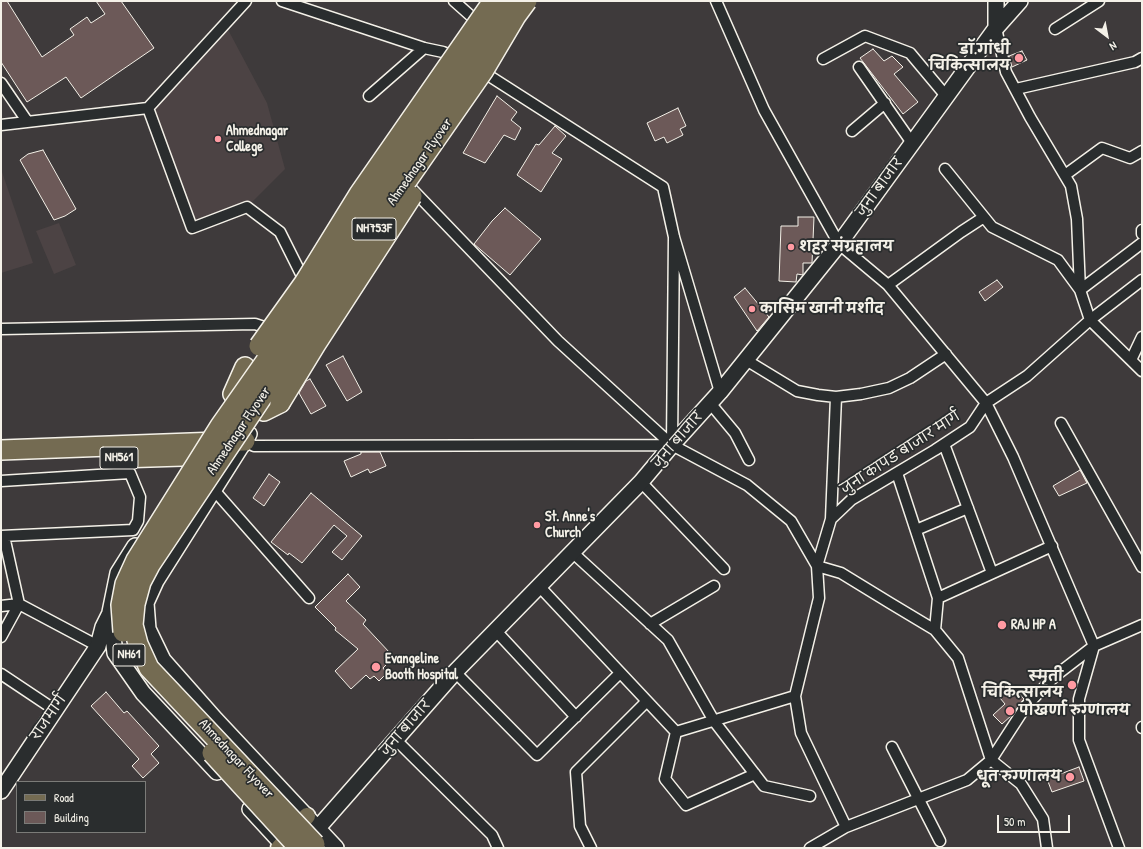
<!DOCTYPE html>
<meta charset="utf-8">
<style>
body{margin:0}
#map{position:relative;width:1143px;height:849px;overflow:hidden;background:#3e3a3b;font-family:"Patrick Hand",sans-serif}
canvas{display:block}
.frame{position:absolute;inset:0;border:2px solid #f4f1e8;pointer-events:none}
.legend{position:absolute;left:16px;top:781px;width:130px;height:52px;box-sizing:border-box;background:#2a2d2e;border:1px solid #7b7b78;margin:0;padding:5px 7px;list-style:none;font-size:12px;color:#f4f1e8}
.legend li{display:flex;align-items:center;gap:8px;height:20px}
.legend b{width:20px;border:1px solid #7b7b78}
.north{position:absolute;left:1087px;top:16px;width:40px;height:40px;-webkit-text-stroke:3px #2a2d2e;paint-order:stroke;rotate:148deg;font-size:11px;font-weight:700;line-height:16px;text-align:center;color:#f4f1e8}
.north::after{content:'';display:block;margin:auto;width:14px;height:18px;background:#f4f1e8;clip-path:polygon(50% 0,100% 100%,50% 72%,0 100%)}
.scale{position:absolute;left:997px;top:815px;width:73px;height:18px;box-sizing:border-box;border:2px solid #f4f1e8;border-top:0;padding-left:5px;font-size:12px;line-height:14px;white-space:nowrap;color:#f4f1e8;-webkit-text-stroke:3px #2a2d2e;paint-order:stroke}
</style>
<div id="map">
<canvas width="1143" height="849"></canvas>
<div class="frame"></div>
<ul class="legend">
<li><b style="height:5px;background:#746b52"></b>Road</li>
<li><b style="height:11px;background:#6c5958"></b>Building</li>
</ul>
<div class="north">N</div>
<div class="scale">50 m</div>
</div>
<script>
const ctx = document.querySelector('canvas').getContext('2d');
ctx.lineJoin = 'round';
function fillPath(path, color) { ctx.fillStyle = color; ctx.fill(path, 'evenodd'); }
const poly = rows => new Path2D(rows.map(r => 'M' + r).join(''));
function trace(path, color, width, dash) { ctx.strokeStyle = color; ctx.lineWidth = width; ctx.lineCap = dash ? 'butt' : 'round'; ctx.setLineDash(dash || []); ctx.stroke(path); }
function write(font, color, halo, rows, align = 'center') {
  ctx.font = font + ' "Patrick Hand","Playpen Sans Deva",sans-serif'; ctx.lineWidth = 3.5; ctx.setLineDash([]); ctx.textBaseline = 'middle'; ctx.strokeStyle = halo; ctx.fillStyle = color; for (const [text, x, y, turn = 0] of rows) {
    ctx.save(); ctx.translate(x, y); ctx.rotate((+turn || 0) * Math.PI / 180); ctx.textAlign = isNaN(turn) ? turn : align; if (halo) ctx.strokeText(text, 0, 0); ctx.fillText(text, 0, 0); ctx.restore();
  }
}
const built = poly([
 [225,24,267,103,285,169,247,207,192,228,148,108],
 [1,169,33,263,1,273],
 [59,223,76,265,54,274,36,231]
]);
const building = poly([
 [1,1,7,1,42,57,74,35,70,29,87,17,91,23,105,14,96,1,121,1,154,48,81,98,66,77,27,102,1,62,1,1],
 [873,49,884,61,892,56,903,67,894,74,918,102,903,114,860,58,873,49],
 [1022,51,1027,60,1012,67,1009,56,1022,51],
 [497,96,517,112,511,120,521,128,515,140,504,135,485,163,463,153,497,96],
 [678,108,686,126,680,129,683,135,667,143,664,137,655,141,647,123,678,108],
 [555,126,566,136,552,153,562,159,541,192,517,175,536,144,539,145,555,126],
 [43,150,76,209,65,216,54,220,20,160,28,154,43,150],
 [505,208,541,239,510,275,474,244,492,221,505,208],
 [798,217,814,217,812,263,803,263,803,275,797,274,796,282,779,281,781,226,798,226,798,217],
 [997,280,1003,287,985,301,979,292,997,280],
 [745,288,769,317,757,331,734,297,745,288],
 [343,356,362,392,347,401,326,365,343,356],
 [310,379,326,406,311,414,299,393,306,381,310,379],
 [361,452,380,452,386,466,370,473,368,469,351,477,344,461,361,454,361,452],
 [1080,470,1087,483,1059,496,1053,486,1080,470],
 [269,474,280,482,264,506,253,498,269,474],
 [311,493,362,536,342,560,332,552,347,536,334,525,302,563,289,553,288,555,271,542,311,493],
 [348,574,360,587,346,601,366,620,363,624,390,653,384,659,388,663,383,668,387,673,379,681,374,676,370,679,366,675,351,689,335,671,358,649,335,630,336,628,315,607,348,574],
 [1013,687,1024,699,1012,715,1002,724,993,715,1005,704,1000,698,1013,687],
 [106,692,124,713,127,711,159,746,151,754,159,763,143,778,132,766,139,759,91,706,106,692],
 [1079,767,1084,781,1052,792,1047,779,1079,767]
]);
const street = poly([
 [246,1,148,108,192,228,247,207,280,232,305,282],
 [282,1,424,48,443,52,457,58],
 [454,1,481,25],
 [716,1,764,110,839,244,888,285,986,403,1013,457,1094,646],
 [996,28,1006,72,1030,117,1071,186,1077,219,1080,290,1090,320,1142,371],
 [1055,29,1099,1],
 [823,59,865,36,910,53,946,96],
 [859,67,912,143],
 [480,70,663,187,674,237,720,392],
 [1,83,27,121],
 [1016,89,1135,62,1142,58],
 [369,96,424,48],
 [1,125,148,108],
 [852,131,885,103],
 [945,169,992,227,1058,260,1080,290,1142,243],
 [1065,175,1102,148,1130,158,1142,151],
 [1142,230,1142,234],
 [674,237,672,445,747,485,791,521,817,566,841,573,890,603,935,630,958,658,991,760,1021,784,1043,819,1047,848],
 [888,285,961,232,984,217],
 [1,329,255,324,273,330],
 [746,360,797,391,818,395,836,397,861,394,889,388,910,378,946,354],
 [1131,360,1142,337],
 [710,403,735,433,749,460],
 [1061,423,1142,567],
 [245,441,254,446,672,445,558,341,411,188],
 [944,444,992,573],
 [897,473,938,598,1052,546],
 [1,481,130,473,140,497,138,521,133,530,1,536],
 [641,482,724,569],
 [214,490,309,598],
 [831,519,836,397],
 [916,530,968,508],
 [572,552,668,640,714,721,764,786,810,796],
 [539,586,676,732,795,696],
 [1,606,19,604,98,646],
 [650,624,714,586],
 [935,630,938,598],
 [496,631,576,717],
 [1,637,19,604,4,536],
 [1094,646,1079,699,1079,740,1119,848],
 [455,672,537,755,620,673],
 [1,674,55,710],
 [1142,727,1142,728],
 [676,732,665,779,686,805,755,774],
 [396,740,492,835,498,848],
 [892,747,940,841],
 [846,827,801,733,795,696,819,598,817,566,831,519,851,500,935,450,970,427,986,403,1027,376,1090,320,1142,280],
 [591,848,580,826,576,772,647,701],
 [810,848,846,827,967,780,991,760,1026,706,1055,676,1094,646,1142,625]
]);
const secondary = poly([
 [996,28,996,1],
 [249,434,156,581,146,603,148,629,163,660,216,720,336,848],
 [135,546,118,573,110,612,115,653,143,693,217,772],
 [1,791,98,646,103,627,109,615],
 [250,809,286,848],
 [303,845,455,672,641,482,672,445,720,392,839,244,996,28,1020,1]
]);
const primary = poly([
 [279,848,307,816]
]);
const highway = poly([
 [233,394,245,367],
 [264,411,280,403],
 [1,450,245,441],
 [118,458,215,455]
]);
const highwayBridge = poly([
 [259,346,304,283,359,194,493,1],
 [280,403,316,344,412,196],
 [123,632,121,605,125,584,136,560,220,426,310,298,470,60,509,1],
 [212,753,299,848],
 [315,844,149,668,138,644,133,625,135,604,141,582,150,565,402,188,484,70,516,16,527,1]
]);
const markers = [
 [1019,58,5,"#ff9aa2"],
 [218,139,4,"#ff9aa2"],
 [791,247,4,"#ff9aa2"],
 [752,309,4,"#ff9aa2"],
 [537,525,4,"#ff9aa2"],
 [1002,625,5,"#ff9aa2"],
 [376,667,5,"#ff9aa2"],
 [1072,685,5,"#ff9aa2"],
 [1010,711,5,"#ff9aa2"],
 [1070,777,5,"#ff9aa2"]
];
const shields = [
 [374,229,44],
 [119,458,38],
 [129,655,32]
];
const shieldNames = [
 ["NH753F",374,229],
 ["NH561",119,458],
 ["NH61",129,655]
];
const poiNames = [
 ["डॉ.गांधी",1010,50,"right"],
 ["चिकित्सालय",1010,66,"right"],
 ["Ahmednagar",226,131],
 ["College",226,147],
 ["शहर संग्रहालय",799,247],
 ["कासिम खानी मशीद",760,309],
 ["St. Anne's",545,517],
 ["Church",545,533],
 ["RAJ HP A",1011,625],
 ["Evangeline",385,659],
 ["Booth Hospital",385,675],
 ["स्मृती",1063,677,"right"],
 ["चिकित्सालय",1063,693,"right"],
 ["पोखर्णा रुग्णालय",1019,711],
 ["धूत रुग्णालय",1061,777,"right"]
];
const streetNames = [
 ["Ahmednagar Flyover",420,162,-55],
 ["जुना बाजार",880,187,-54],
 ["Ahmednagar Flyover",239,431,-56],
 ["जुना बाजार",678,440,-49],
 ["जुना कापड बाजार मार्ग",901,453,-33],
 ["राजमार्ग",49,718,-56],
 ["जुना बाजार",406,728,-49],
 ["Ahmednagar Flyover",236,759,47]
];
fillPath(built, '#4c4344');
fillPath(building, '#6c5958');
trace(building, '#f4f1e8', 1);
trace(street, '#f4f1e8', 13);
trace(secondary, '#f4f1e8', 18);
trace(primary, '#f4f1e8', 19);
trace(highway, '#f4f1e8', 22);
trace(street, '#2a2d2e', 10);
trace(secondary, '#2a2d2e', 15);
trace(primary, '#746b52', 16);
trace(highway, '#746b52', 19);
trace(highwayBridge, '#f4f1e8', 22, []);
trace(highwayBridge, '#746b52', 19);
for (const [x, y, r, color] of markers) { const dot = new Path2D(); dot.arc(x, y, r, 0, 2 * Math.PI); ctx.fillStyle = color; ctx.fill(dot); trace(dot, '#2a2d2e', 1.5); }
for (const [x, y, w] of shields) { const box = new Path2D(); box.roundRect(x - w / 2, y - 11, w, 22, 3); ctx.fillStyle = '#2a2d2e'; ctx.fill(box); trace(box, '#f4f1e8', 1); }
write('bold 13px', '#f4f1e8', null, shieldNames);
write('bold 14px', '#f4f1e8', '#2a2d2e', poiNames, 'left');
write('14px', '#f4f1e8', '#2a2d2e', streetNames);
</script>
